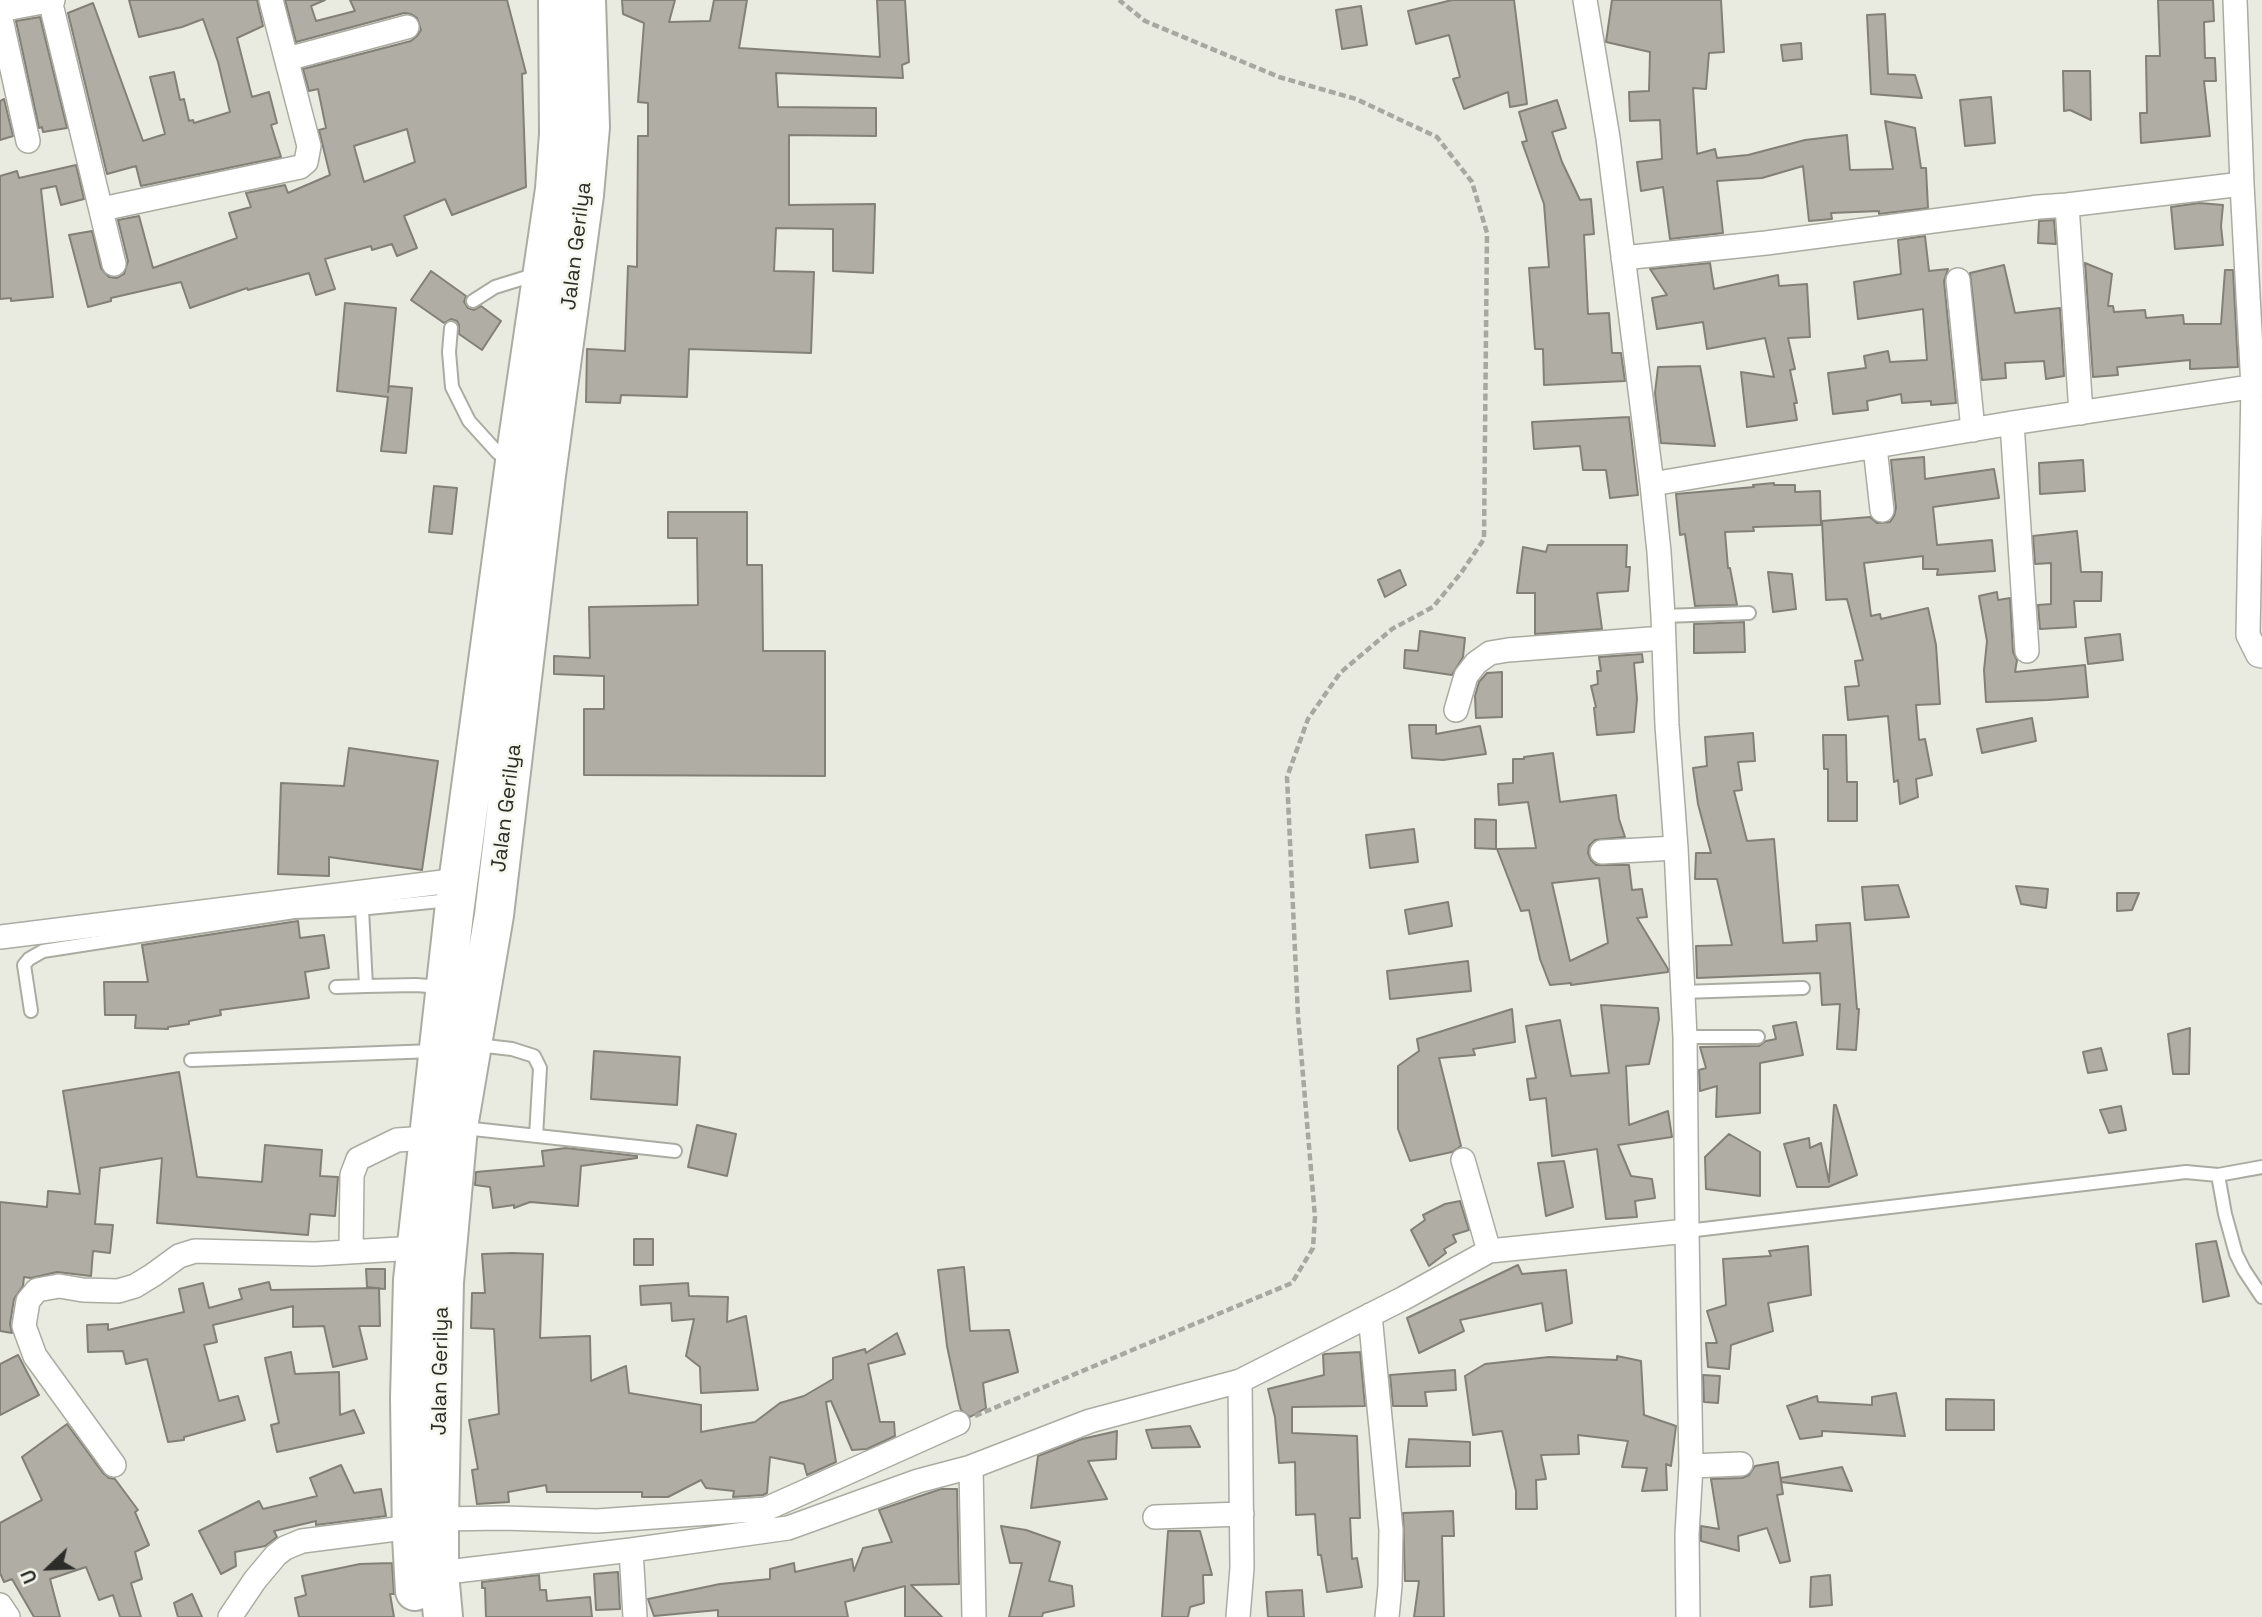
<!DOCTYPE html>
<style>
body{margin:0}
#map{position:relative;width:2262px;height:1617px;overflow:hidden;background:#e9eae0;font-family:"Space Grotesk",sans-serif}
canvas{display:block}
.north{position:absolute;left:14px;top:1533px;width:70px;height:70px;-webkit-text-stroke:5px #f6f8ed;paint-order:stroke;rotate:247deg;font-size:19px;font-weight:700;line-height:28px;text-align:center;color:#2c2d29}
.north::after{content:'';display:block;margin:auto;width:24px;height:32px;background:#2c2d29;clip-path:polygon(50% 0,100% 100%,50% 72%,0 100%)}
</style>
<div id="map">
<canvas width="2262" height="1617"></canvas>
<div class="north">U</div>
</div>
<script>
const ctx = document.querySelector('canvas').getContext('2d');
ctx.lineJoin = 'round';
function fillPath(path, color) { ctx.fillStyle = color; ctx.fill(path, 'evenodd'); }
const poly = rows => new Path2D(rows.map(r => 'M' + r).join(''));
function trace(path, color, width, dash) { ctx.strokeStyle = color; ctx.lineWidth = width; ctx.lineCap = dash ? 'butt' : 'round'; ctx.setLineDash(dash || []); ctx.stroke(path); }
function write(font, color, halo, rows, align = 'center') {
  ctx.font = font + ' "Space Grotesk",sans-serif'; ctx.lineWidth = 5; ctx.setLineDash([]); ctx.textBaseline = 'middle'; ctx.strokeStyle = halo; ctx.fillStyle = color; for (const [text, x, y, turn = 0] of rows) {
    ctx.save(); ctx.translate(x, y); ctx.rotate((+turn || 0) * Math.PI / 180); ctx.textAlign = isNaN(turn) ? turn : align; if (halo) ctx.strokeText(text, 0, 0); ctx.fillText(text, 0, 0); ctx.restore();
  }
}
const building = poly([
 [129,0,257,0,263,26,237,38,252,97,269,92,277,123,271,125,281,157,141,186,136,166,107,174,68,13,93,3,143,141,165,134,150,77,174,72,180,100,184,99,189,121,193,120,194,123,230,112,218,62,203,19,182,27,139,37,129,0],
 [285,0,325,0,311,6,316,21,355,11,350,0,507,0,526,73,522,74,526,187,452,215,445,199,404,216,417,248,397,256,392,244,372,250,371,246,325,259,335,289,316,295,309,273,248,290,247,288,190,308,181,282,111,298,111,301,88,307,69,235,92,231,101,268,109,277,117,278,124,274,128,261,118,220,139,216,153,268,237,238,229,213,251,207,246,193,285,185,288,193,330,175,319,130,326,128,318,89,309,91,303,69,411,41,417,36,421,30,417,18,411,14,404,13,296,42,285,0],
 [407,129,415,162,364,182,354,146,407,129],
 [622,0,675,0,669,22,710,21,714,0,747,0,739,48,880,57,877,0,905,0,909,62,902,65,903,78,776,73,778,107,876,108,876,136,789,135,789,205,875,204,873,273,833,271,833,229,776,228,774,271,814,272,811,353,689,349,687,397,621,395,620,403,586,402,587,349,625,351,628,266,637,267,638,136,648,136,648,103,638,102,644,23,623,14,622,0],
 [1452,0,1514,0,1527,104,1510,107,1508,92,1464,109,1453,79,1460,77,1449,35,1416,44,1408,11,1452,0],
 [1612,0,1721,0,1724,52,1709,53,1706,89,1693,88,1697,154,1715,149,1717,158,1748,155,1805,140,1847,135,1850,170,1893,169,1885,121,1915,128,1921,168,1926,168,1928,208,1879,214,1879,211,1831,213,1832,219,1809,221,1803,166,1762,178,1717,181,1723,233,1670,239,1663,187,1641,191,1637,162,1662,159,1660,120,1630,121,1629,92,1649,91,1650,52,1606,42,1612,0],
 [2158,0,2213,0,2214,21,2204,22,2205,58,2215,58,2216,81,2204,81,2210,136,2141,143,2140,113,2147,113,2146,56,2160,56,2158,0],
 [1361,6,1367,45,1342,49,1336,10,1361,6],
 [1885,14,1888,74,1915,75,1922,98,1871,94,1867,15,1885,14],
 [40,17,67,128,43,132,42,127,39,128,16,21,40,17],
 [1801,43,1802,59,1783,61,1781,45,1801,43],
 [2063,71,2090,71,2091,120,2070,110,2064,111,2063,71],
 [1991,97,1995,143,1965,146,1960,100,1991,97],
 [4,99,13,136,0,140,0,101,4,99],
 [1557,100,1566,128,1552,132,1562,162,1580,200,1591,199,1594,234,1584,235,1588,314,1609,313,1612,353,1621,353,1625,381,1544,385,1543,349,1535,349,1529,268,1549,267,1544,204,1522,142,1527,141,1519,112,1557,100],
 [76,165,84,199,61,205,56,186,41,189,53,297,11,301,11,298,0,299,0,176,17,171,19,178,76,165],
 [2199,203,2223,205,2221,226,2223,245,2175,249,2171,207,2199,203],
 [2054,220,2056,244,2038,243,2039,221,2054,220],
 [1925,236,1929,271,1948,269,1944,281,1956,403,1931,405,1931,401,1902,403,1901,394,1867,401,1868,410,1833,414,1828,373,1866,368,1864,356,1888,351,1890,362,1927,360,1923,309,1858,319,1854,282,1901,274,1898,240,1925,236],
 [1710,263,1714,289,1778,275,1779,286,1807,284,1810,337,1788,338,1795,369,1790,370,1797,403,1794,403,1797,420,1747,427,1741,372,1774,377,1765,338,1707,349,1703,322,1657,329,1652,298,1667,295,1650,269,1710,263],
 [2085,263,2112,274,2108,306,2113,306,2114,312,2145,310,2146,318,2183,315,2184,324,2221,324,2225,270,2233,270,2238,367,2190,369,2190,360,2117,367,2118,375,2093,377,2085,263],
 [2004,265,2015,313,2060,308,2064,376,2046,379,2044,361,2005,363,2006,378,1982,380,1970,273,2004,265],
 [431,271,466,296,464,302,468,308,474,310,481,306,501,321,482,350,459,334,459,325,457,321,451,319,444,323,411,300,431,271],
 [345,303,396,308,388,392,389,386,412,388,406,453,381,451,388,397,337,391,345,303],
 [1700,366,1715,446,1661,443,1655,393,1658,367,1700,366],
 [1629,417,1638,495,1610,498,1606,470,1583,470,1580,446,1534,449,1532,422,1629,417],
 [1924,457,1925,479,1994,469,1999,498,1933,507,1937,545,1992,540,1995,571,1937,575,1938,569,1923,569,1923,556,1864,563,1871,616,1880,614,1881,619,1928,608,1936,645,1940,704,1916,705,1919,740,1925,739,1932,775,1916,779,1918,797,1900,804,1898,780,1894,782,1888,716,1848,720,1845,687,1859,686,1855,661,1863,660,1847,599,1826,600,1822,521,1870,517,1877,523,1890,522,1894,516,1896,508,1891,460,1924,457],
 [2083,460,2085,491,2040,494,2039,463,2083,460],
 [1774,483,1774,485,1795,485,1795,492,1820,491,1821,525,1753,527,1754,531,1725,532,1728,568,1730,568,1737,605,1695,606,1685,534,1680,535,1676,494,1754,487,1753,485,1774,483],
 [434,486,457,488,452,534,429,532,434,486],
 [668,512,747,512,747,565,762,565,763,651,825,651,825,776,584,775,584,709,604,709,604,676,554,674,554,656,590,658,589,607,698,605,697,538,668,538,668,512],
 [2077,531,2081,572,2102,572,2101,601,2074,601,2076,627,2040,629,2038,605,2051,604,2051,563,2035,564,2033,536,2077,531],
 [1548,545,1627,545,1626,567,1630,567,1628,591,1597,593,1602,629,1535,634,1535,593,1517,593,1523,547,1546,552,1548,545],
 [1400,570,1406,585,1385,597,1378,580,1400,570],
 [1768,572,1792,574,1796,609,1773,612,1768,572],
 [1997,592,1998,600,2010,598,2013,652,2017,660,2015,672,2085,665,2088,697,2048,700,1986,702,1984,670,1987,641,1979,596,1997,592],
 [1744,622,1745,652,1694,653,1694,624,1744,622],
 [1420,631,1465,638,1463,657,1452,675,1404,668,1405,650,1418,651,1420,631],
 [2120,634,2123,660,2088,664,2085,638,2120,634],
 [1642,654,1643,662,1634,663,1637,699,1634,732,1597,735,1594,708,1596,707,1591,686,1598,684,1597,671,1601,671,1599,657,1642,654],
 [1502,672,1502,717,1476,718,1475,696,1479,682,1487,673,1502,672],
 [2032,718,2036,741,1982,753,1977,729,2032,718],
 [1409,725,1436,725,1436,734,1480,726,1486,754,1443,760,1412,758,1409,725],
 [1753,733,1755,761,1738,762,1742,790,1734,791,1747,841,1774,839,1783,943,1817,941,1816,925,1850,923,1857,1009,1859,1009,1856,1050,1837,1049,1840,1004,1822,1005,1820,973,1697,978,1696,946,1732,945,1717,879,1695,879,1696,853,1711,853,1698,804,1693,768,1707,766,1705,737,1753,733],
 [1823,735,1846,735,1847,782,1857,782,1857,821,1828,821,1828,769,1824,769,1823,735],
 [349,748,438,761,422,870,329,857,329,876,278,874,281,783,344,786,349,748],
 [1553,753,1560,802,1616,795,1619,819,1625,837,1595,840,1589,846,1588,853,1591,860,1596,865,1629,865,1632,890,1642,889,1647,917,1637,918,1668,969,1668,972,1571,985,1571,983,1550,985,1540,959,1529,910,1521,911,1497,849,1536,848,1528,802,1499,805,1498,784,1513,783,1513,759,1524,759,1524,757,1553,753],
 [1599,878,1608,943,1570,961,1552,883,1599,878],
 [1475,819,1496,820,1496,849,1475,848,1475,819],
 [1414,829,1418,862,1370,868,1366,835,1414,829],
 [1898,885,1909,917,1865,920,1862,887,1898,885],
 [2016,886,2048,889,2046,908,2021,904,2016,886],
 [2117,893,2139,893,2132,910,2117,911,2117,893],
 [1448,902,1452,926,1409,934,1405,910,1448,902],
 [298,921,300,938,324,935,329,968,305,972,309,998,220,1010,221,1015,189,1021,189,1024,168,1027,168,1029,135,1028,136,1015,105,1015,104,982,148,982,142,945,298,921],
 [1468,961,1471,991,1390,999,1387,971,1468,961],
 [1601,1005,1658,1008,1659,1019,1649,1064,1626,1066,1629,1125,1668,1111,1672,1137,1618,1145,1631,1176,1652,1179,1655,1198,1635,1201,1637,1217,1606,1219,1597,1149,1552,1156,1546,1098,1530,1100,1527,1079,1536,1078,1526,1026,1560,1020,1571,1076,1609,1073,1601,1005],
 [1512,1009,1515,1042,1473,1049,1475,1055,1439,1058,1461,1146,1452,1152,1410,1161,1398,1129,1398,1066,1419,1051,1417,1039,1512,1009],
 [1796,1022,1803,1055,1760,1063,1760,1113,1716,1117,1717,1086,1700,1091,1699,1070,1706,1068,1700,1047,1759,1046,1766,1041,1776,1039,1773,1026,1796,1022],
 [2190,1028,2189,1074,2173,1074,2168,1034,2190,1028],
 [2101,1048,2107,1070,2088,1073,2083,1052,2101,1048],
 [594,1051,680,1057,677,1105,591,1099,594,1051],
 [179,1072,197,1177,262,1182,265,1145,322,1150,320,1176,338,1177,335,1216,310,1214,308,1235,157,1223,162,1158,100,1168,95,1224,113,1225,110,1253,93,1251,91,1276,57,1272,31,1278,24,1277,23,1286,14,1299,10,1324,12,1333,0,1331,0,1202,47,1207,48,1191,80,1194,63,1091,179,1072],
 [1834,1105,1836,1105,1857,1175,1828,1187,1797,1187,1784,1144,1809,1138,1810,1148,1821,1143,1829,1182,1834,1105],
 [2121,1106,2126,1130,2109,1133,2100,1110,2121,1106],
 [697,1125,736,1134,727,1176,688,1167,697,1125],
 [1729,1134,1760,1152,1760,1196,1706,1189,1705,1157,1729,1134],
 [566,1148,637,1156,637,1158,581,1166,578,1206,530,1202,514,1208,514,1205,493,1208,490,1187,475,1185,476,1172,544,1166,542,1151,566,1148],
 [1564,1161,1573,1207,1546,1216,1538,1163,1564,1161],
 [1460,1201,1469,1230,1453,1235,1456,1242,1444,1249,1446,1253,1429,1266,1411,1230,1425,1220,1423,1215,1445,1204,1460,1201],
 [634,1239,653,1239,653,1265,634,1265,634,1239],
 [2216,1241,2229,1296,2203,1302,2196,1244,2216,1241],
 [1808,1246,1811,1295,1768,1303,1773,1331,1731,1345,1729,1369,1708,1367,1706,1343,1717,1343,1707,1311,1726,1305,1723,1259,1771,1256,1769,1251,1808,1246],
 [512,1253,543,1254,540,1338,590,1336,591,1381,626,1366,629,1393,701,1405,701,1432,755,1422,780,1403,804,1396,833,1379,833,1358,865,1349,866,1353,897,1333,905,1354,868,1364,880,1422,894,1422,895,1436,867,1449,852,1450,831,1401,826,1402,836,1462,807,1475,804,1464,770,1457,767,1493,763,1495,733,1497,734,1491,706,1488,701,1480,668,1497,642,1497,642,1492,547,1492,546,1485,508,1492,509,1502,477,1504,472,1470,478,1469,469,1420,499,1414,494,1329,471,1328,472,1293,485,1293,482,1254,512,1253],
 [1518,1265,1522,1274,1566,1270,1572,1323,1546,1331,1542,1303,1460,1320,1464,1331,1419,1353,1407,1318,1518,1265],
 [964,1267,970,1331,1009,1330,1018,1372,983,1383,986,1408,970,1417,961,1410,959,1403,947,1346,938,1270,964,1267],
 [366,1269,385,1269,385,1289,367,1287,366,1269],
 [269,1282,271,1290,379,1288,380,1326,359,1326,367,1359,333,1367,324,1326,293,1327,293,1306,213,1325,217,1342,204,1345,219,1401,238,1396,245,1420,184,1437,184,1440,168,1442,147,1359,126,1364,123,1351,88,1352,87,1325,108,1324,108,1330,184,1312,179,1289,203,1283,209,1308,242,1299,239,1289,269,1282],
 [688,1283,689,1296,728,1297,727,1322,746,1316,758,1390,701,1393,700,1367,686,1356,694,1319,672,1321,671,1303,641,1305,640,1286,688,1283],
 [291,1352,295,1374,339,1372,340,1415,354,1410,364,1433,277,1452,271,1425,279,1423,265,1358,291,1352],
 [1360,1352,1365,1406,1292,1407,1292,1433,1357,1436,1360,1518,1350,1518,1352,1559,1357,1558,1362,1587,1327,1592,1321,1555,1318,1555,1315,1514,1296,1515,1295,1462,1279,1463,1275,1417,1268,1389,1324,1375,1323,1355,1325,1354,1360,1352],
 [18,1355,39,1395,0,1415,0,1364,18,1355],
 [1617,1356,1641,1361,1644,1415,1676,1426,1671,1466,1666,1464,1667,1490,1642,1491,1647,1468,1622,1467,1628,1441,1578,1435,1579,1454,1541,1455,1546,1479,1536,1480,1537,1509,1516,1509,1516,1491,1502,1431,1473,1435,1465,1376,1485,1364,1549,1357,1617,1360,1617,1356],
 [1455,1370,1456,1390,1425,1392,1427,1406,1393,1406,1390,1375,1455,1370],
 [1703,1375,1720,1376,1718,1403,1704,1402,1703,1375],
 [1896,1393,1905,1436,1822,1431,1822,1436,1800,1439,1787,1406,1817,1396,1818,1402,1872,1405,1872,1397,1896,1393],
 [1946,1399,1994,1400,1994,1430,1946,1430,1946,1399],
 [67,1424,103,1473,109,1478,115,1479,138,1510,135,1512,149,1545,135,1552,142,1579,131,1583,141,1617,120,1617,113,1595,99,1600,86,1567,50,1579,60,1617,34,1617,12,1579,4,1582,0,1573,0,1523,42,1500,22,1457,67,1424],
 [1190,1426,1200,1447,1152,1448,1146,1430,1190,1426],
 [1117,1431,1116,1459,1088,1461,1107,1499,1031,1508,1038,1456,1082,1439,1117,1431],
 [1409,1439,1470,1442,1470,1466,1406,1467,1409,1439],
 [1778,1462,1783,1494,1777,1495,1790,1561,1780,1563,1767,1528,1738,1536,1739,1551,1701,1541,1701,1526,1719,1529,1711,1479,1742,1478,1749,1475,1755,1466,1778,1462],
 [341,1465,354,1493,381,1489,386,1516,316,1525,316,1521,274,1531,277,1537,265,1546,235,1552,236,1566,221,1574,199,1531,259,1501,263,1509,317,1496,310,1478,341,1465],
 [1842,1467,1852,1491,1781,1482,1781,1478,1842,1467],
 [941,1489,957,1489,959,1584,911,1585,942,1617,905,1617,905,1586,845,1602,848,1617,718,1617,718,1610,654,1616,648,1599,720,1584,770,1579,770,1569,794,1563,795,1572,852,1559,854,1571,863,1548,892,1542,879,1510,941,1489],
 [1453,1511,1454,1536,1442,1536,1444,1617,1414,1617,1419,1581,1405,1581,1403,1513,1453,1511],
 [1001,1526,1026,1530,1060,1542,1049,1581,1072,1586,1074,1606,1043,1613,1042,1617,1009,1617,1022,1563,1010,1563,1001,1526],
 [1168,1531,1200,1531,1212,1575,1203,1575,1204,1603,1190,1607,1188,1617,1162,1617,1168,1531],
 [392,1563,394,1594,390,1594,394,1617,299,1617,295,1598,306,1595,302,1576,360,1564,392,1563],
 [618,1572,620,1609,596,1610,594,1574,618,1572],
 [539,1575,540,1590,546,1590,547,1601,590,1597,592,1617,486,1617,485,1588,482,1588,482,1582,539,1575],
 [1830,1575,1832,1605,1810,1607,1811,1577,1830,1575],
 [1302,1590,1304,1617,1268,1617,1266,1592,1302,1590],
 [192,1594,202,1617,178,1617,174,1603,192,1594]
]);
const path = poly([
 [975,1416,1292,1283,1313,1248,1315,1217,1298,1016,1287,777,1308,719,1340,673,1392,629,1433,607,1461,573,1484,539,1487,233,1472,182,1437,137,1356,99,1279,77,1145,21,1119,0]
]);
const service = poly([
 [473,301,495,287,537,274],
 [451,328,449,352,452,387,469,421,498,453,509,459],
 [1663,616,1749,613],
 [362,909,366,986,416,985,442,987],
 [336,987,366,986],
 [1682,992,1803,988],
 [31,1011,24,965,29,959,43,951,294,912,348,910,451,900],
 [1685,1037,1758,1037],
 [477,1045,512,1049,534,1056,540,1068,536,1136],
 [191,1060,434,1051],
 [464,1128,675,1151],
 [2218,1175,2262,1167],
 [1687,1231,2186,1172,2218,1175,2225,1214,2236,1254,2244,1270,2262,1297]
]);
const minor = poly([
 [50,0,114,264],
 [2235,0,2242,184,2253,387,2248,635,2258,655,2262,656],
 [0,10,53,0],
 [0,15,28,141],
 [287,59,407,27],
 [2067,205,2081,413],
 [102,209,300,167,306,162,309,146,271,0],
 [1623,258,1766,243,2039,207,2067,205,2242,184],
 [1958,280,1973,430],
 [2012,423,2027,651],
 [1875,447,1882,510],
 [1652,484,2012,423,2262,385],
 [1456,710,1466,676,1476,663,1490,653,1508,650,1663,638],
 [1602,852,1676,848],
 [0,937,459,880],
 [1463,1160,1489,1251],
 [1687,1231,1691,1466,1687,1534,1688,1617],
 [351,1251,352,1175,358,1159,397,1140,428,1138],
 [1370,1315,1391,1530,1390,1586,1387,1617],
 [114,1465,35,1356,24,1326,28,1301,37,1290,59,1286,83,1290,118,1291,135,1286,153,1275,179,1256,195,1251,315,1254,416,1248],
 [1691,1466,1741,1464],
 [971,1467,974,1617],
 [1155,1517,1242,1514],
 [439,1519,503,1518,597,1521,766,1509,958,1423],
 [631,1550,635,1617],
 [439,1573,631,1550,788,1528,918,1481,971,1467,1090,1421,1240,1381,1404,1298,1489,1251,1687,1231,1685,1037,1676,848,1667,725,1663,616,1659,552,1652,484,1608,138,1585,0],
 [0,1605,8,1617],
 [230,1617,255,1580,276,1555,285,1548,302,1541,412,1527],
 [1238,1617,1242,1568,1240,1381]
]);
const trunk = poly([
 [415,1591,412,1537,410,1398,413,1280,454,913,517,447,555,189,559,134,558,0],
 [443,1617,439,1573,439,1519,444,1282,458,1127,494,915,546,475,584,195,590,127,586,0]
]);
const streetNames = [
 ["Jalan Gerilya",577,246,-83],
 ["Jalan Gerilya",507,808,-83],
 ["Jalan Gerilya",441,1371,-89]
];
fillPath(building, '#b0ada4');
trace(building, '#838077', 2);
trace(service, '#aaaca2', 16);
trace(minor, '#aaaca2', 26);
trace(trunk, '#aaaca2', 42);
trace(path, '#a7a8a0', 4.5, [7, 3.5]);
trace(service, '#fff', 12);
trace(minor, '#fff', 23);
trace(trunk, '#fff', 38);
write('21px', '#2c2d29', '#f6f8ed', streetNames);
</script>
